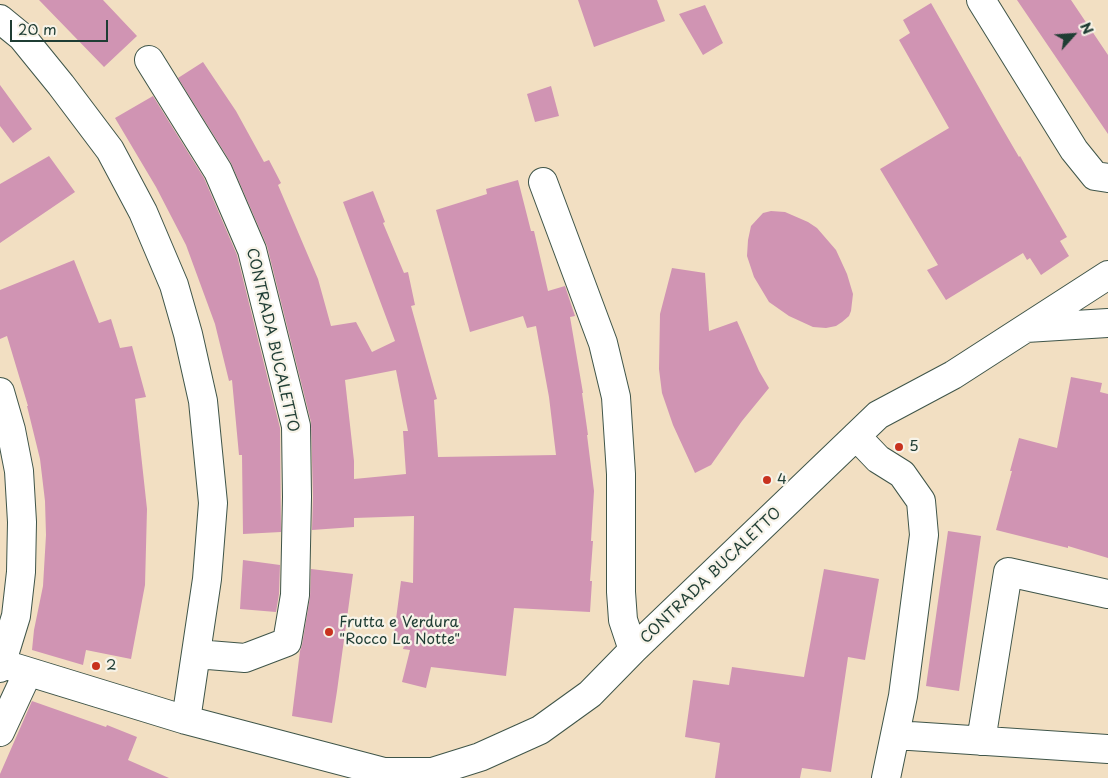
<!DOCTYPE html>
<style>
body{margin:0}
#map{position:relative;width:1108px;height:778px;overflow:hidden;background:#f2dfc2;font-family:"Playpen Sans",sans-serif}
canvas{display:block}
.north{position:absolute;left:1048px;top:10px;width:50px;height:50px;-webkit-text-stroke:4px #f7f3e8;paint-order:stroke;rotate:64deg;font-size:14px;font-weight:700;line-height:20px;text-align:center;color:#1f3d34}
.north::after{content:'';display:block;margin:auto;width:18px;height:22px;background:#1f3d34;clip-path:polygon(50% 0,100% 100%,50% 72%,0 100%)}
.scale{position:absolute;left:10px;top:20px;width:98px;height:22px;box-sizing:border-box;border:2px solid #1f3d34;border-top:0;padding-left:6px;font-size:15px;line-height:18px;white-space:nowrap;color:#1f3d34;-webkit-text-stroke:4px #f7f3e8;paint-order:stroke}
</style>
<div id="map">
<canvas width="1108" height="778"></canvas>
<div class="north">N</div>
<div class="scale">20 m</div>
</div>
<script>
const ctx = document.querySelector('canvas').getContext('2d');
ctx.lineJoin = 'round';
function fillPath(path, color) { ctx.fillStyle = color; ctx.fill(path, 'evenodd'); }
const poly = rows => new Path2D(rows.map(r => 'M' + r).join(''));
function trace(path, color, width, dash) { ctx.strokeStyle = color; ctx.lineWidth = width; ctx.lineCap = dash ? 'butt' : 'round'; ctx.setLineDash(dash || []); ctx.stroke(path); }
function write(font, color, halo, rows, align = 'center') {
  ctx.font = font + ' "Playpen Sans",sans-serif'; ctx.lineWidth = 4.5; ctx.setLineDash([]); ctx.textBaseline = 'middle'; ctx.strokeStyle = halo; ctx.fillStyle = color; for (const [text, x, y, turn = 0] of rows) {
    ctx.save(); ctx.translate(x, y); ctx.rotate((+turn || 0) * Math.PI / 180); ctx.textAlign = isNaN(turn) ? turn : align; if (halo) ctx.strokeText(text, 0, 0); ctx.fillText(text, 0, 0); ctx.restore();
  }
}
const building = poly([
 [39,0,103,0,137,36,104,67],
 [578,0,657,0,665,21,594,47],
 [1017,0,1071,0,1108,55,1108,134],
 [931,3,998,121,1019,157,1020,156,1067,237,1060,241,1069,256,1041,275,1030,258,1027,260,1023,253,946,300,927,270,938,265,880,169,949,128,899,40,910,33,903,20],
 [705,5,723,43,703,55,679,14],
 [203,62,236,111,264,162,269,160,281,183,278,185,318,279,331,326,356,322,372,352,395,341,343,202,373,191,385,222,383,223,404,273,408,272,415,305,411,306,437,399,434,400,438,457,556,455,549,397,536,326,527,328,523,316,470,332,436,210,487,194,486,189,518,180,531,231,534,231,548,291,565,286,575,316,570,317,583,393,582,393,588,435,587,435,594,491,591,541,593,541,590,581,592,581,590,612,514,608,506,676,431,667,426,688,402,682,410,650,403,649,405,643,393,642,401,581,413,583,414,516,354,518,354,527,312,530,313,497,311,422,267,246,231,163,178,78],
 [396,370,408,431,403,431,406,474,354,479,354,461,345,380],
 [0,85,32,129,13,143,0,126],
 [551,86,559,116,535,122,527,94],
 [153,96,204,178,237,255,280,428,281,532,243,534,242,455,239,455,232,380,229,381,215,324,186,245,156,187,115,118],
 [49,156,75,192,0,243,0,184],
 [771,211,785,212,808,222,817,228,836,250,847,274,853,294,851,311,849,316,842,322,836,326,826,328,813,327,789,316,769,302,754,277,747,256,748,240,751,226,763,213],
 [74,260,99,323,111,319,120,348,132,346,146,397,135,399,147,509,145,585,131,659,86,650,83,665,32,650,34,630,43,586,46,535,45,501,40,459,27,406,28,406,7,336,0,339,0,290],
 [672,268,705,273,709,331,737,321,759,371,769,388,742,421,711,465,695,473,673,425,662,393,659,369,660,314],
 [1071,377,1102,383,1100,392,1108,394,1108,558,1068,546,1068,548,996,530,1012,471,1010,471,1019,438,1057,448],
 [948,531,981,536,959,691,926,686],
 [243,560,280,565,279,594,276,612,240,609],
 [311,569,353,574,337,691,332,723,292,716,300,651,302,645,310,597],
 [824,569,879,579,865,660,848,657,831,772,802,768,800,778,715,778,720,743,685,737,693,680,729,685,732,667,804,677],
 [32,701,106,727,107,725,137,737,128,760,169,778,0,778,0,774]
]);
const street = poly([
 [981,0,1074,150,1095,176,1108,178],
 [0,19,22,37,61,85,110,150,143,212,174,285,188,334,203,401,213,503,207,579,186,720],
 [149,60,218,171,252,250,296,426,297,497,295,595,287,642,245,658,196,654],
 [543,182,603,343,616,397,621,474,621,592,623,620,633,650],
 [1026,328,1108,323],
 [0,392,11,430,19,471,22,522,21,572,16,616,0,668],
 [856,436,878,459,902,474,921,501,924,535,903,696,886,778],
 [0,663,186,720,384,772,432,772,480,757,540,730,590,694,633,650,878,415,953,375,1108,275],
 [0,732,28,672],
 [895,735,1108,749],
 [981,741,1008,572,1108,594]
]);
const markers = [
 [899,447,5,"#c8321e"],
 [767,480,5,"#c8321e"],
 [329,632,5,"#c8321e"],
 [96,666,5,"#c8321e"]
];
const streetNames = [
 ["CONTRADA BUCALETTO",272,340,77],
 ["CONTRADA BUCALETTO",711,576,-44]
];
const poiNames = [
 ["5",909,447],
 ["4",777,480],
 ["Frutta e Verdura",339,623],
 ["\"Rocco La Notte\"",339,640],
 ["2",106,666]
];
fillPath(building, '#d094b3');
trace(street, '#3f5549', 30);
trace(street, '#fff', 28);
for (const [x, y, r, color] of markers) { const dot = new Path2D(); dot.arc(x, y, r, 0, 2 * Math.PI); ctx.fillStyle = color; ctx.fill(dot); trace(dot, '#f7f3e8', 2); }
write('15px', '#1f3d34', '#f7f3e8', streetNames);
write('15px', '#1f3d34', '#f7f3e8', poiNames, 'left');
</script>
